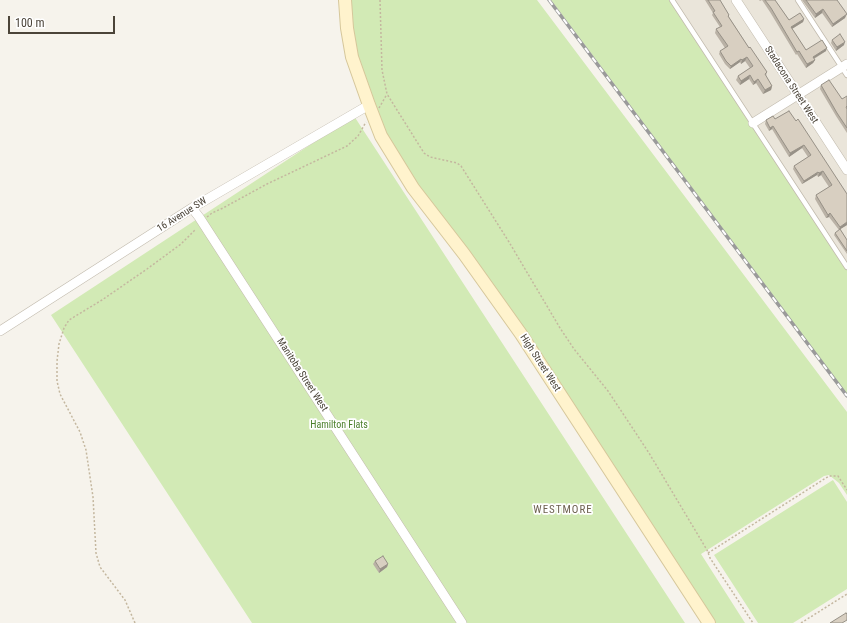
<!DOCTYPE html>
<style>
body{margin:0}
#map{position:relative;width:847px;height:623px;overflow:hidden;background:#f6f3ec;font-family:"Roboto Condensed",sans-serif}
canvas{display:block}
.scale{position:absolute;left:8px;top:16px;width:107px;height:18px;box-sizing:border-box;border:2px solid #4b4439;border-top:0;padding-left:5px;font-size:12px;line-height:14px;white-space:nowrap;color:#4b4439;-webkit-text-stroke:3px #fff;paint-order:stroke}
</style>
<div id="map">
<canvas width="847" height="623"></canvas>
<div class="scale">100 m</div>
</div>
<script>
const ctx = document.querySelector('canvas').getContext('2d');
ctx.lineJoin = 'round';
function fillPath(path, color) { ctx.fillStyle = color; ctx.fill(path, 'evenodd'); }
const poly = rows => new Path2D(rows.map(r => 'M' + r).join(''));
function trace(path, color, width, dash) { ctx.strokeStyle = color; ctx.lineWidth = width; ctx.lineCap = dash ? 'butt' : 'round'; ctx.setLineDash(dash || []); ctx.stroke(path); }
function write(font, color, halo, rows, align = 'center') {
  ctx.font = font + ' "Roboto Condensed",sans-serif'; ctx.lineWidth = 3.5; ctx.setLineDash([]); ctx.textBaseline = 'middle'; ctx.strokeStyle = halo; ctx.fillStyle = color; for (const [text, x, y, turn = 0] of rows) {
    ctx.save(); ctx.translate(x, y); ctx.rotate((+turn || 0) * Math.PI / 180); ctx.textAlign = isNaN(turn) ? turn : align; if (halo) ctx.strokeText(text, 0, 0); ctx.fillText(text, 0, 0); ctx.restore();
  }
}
const residential = poly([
 [672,0,847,0,847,267]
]);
const green = poly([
 [346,0,537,0,847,412,847,495,839,483,829,475,824,476,701,554,745,623,711,623,382,136,360,78],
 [551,0,672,0,847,267,847,394],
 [354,116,685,623,252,623,51,315],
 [833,480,847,502,847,589,793,623,758,623,714,555]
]);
const path = poly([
 [380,0,382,70,387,94,424,153,430,157,457,163,461,166,509,242,560,328,574,349,608,391,649,453,707,550,710,558,753,623],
 [379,108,387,94],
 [207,217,212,213,223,208,267,184,347,146,358,136,366,122],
 [708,553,829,476,838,476,847,490],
 [135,623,125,600,100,567,96,553,93,497,86,450,80,432,60,394,57,381,57,361,59,344,64,328,69,320,102,300,147,269,181,244,196,229],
 [801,623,847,594]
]);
const service = poly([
 [672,0,847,267],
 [798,0,847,75]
]);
const minor = poly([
 [736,0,847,170],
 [753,123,847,64],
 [192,208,199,217,462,623],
 [0,331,192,208,369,105]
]);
const secondary = poly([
 [345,0,347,28,352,57,369,105,381,136,413,188,464,254,521,334,709,623]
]);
const rail = poly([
 [549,0,847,396]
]);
const wall = poly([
 [705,0,720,0,729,15,729,17,749,48,767,72,766,76,772,86,771,90,763,94,756,83,753,85,749,79,740,85,736,80,738,76,750,68,745,61,741,64,740,62,730,69,725,64,719,54,720,51,725,48,715,33,716,29,720,27,712,15,713,13],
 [759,0,775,0,789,20,804,19,803,22,792,29,806,50,826,51,814,59,815,60,813,63,806,68,797,54,796,55,770,12,762,0,760,1],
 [802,0,837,0,845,18,832,27,822,13,815,18],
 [832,40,844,45,836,51,831,43],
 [821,85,842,99,847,96,847,133,836,116,820,89],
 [775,119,796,121,847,194,847,225,840,229,847,240,847,254,834,235,835,233,839,230,829,217,826,218,815,199,816,195,829,187,821,175,818,177,817,175,802,184,793,169,794,166,808,157,802,148,789,157,772,129,769,131,765,124,766,120],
 [375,561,388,564,387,567,379,573,373,564]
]);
const shadedWall = poly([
 [823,9,822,13,815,18,816,14],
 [847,14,845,18,832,27,833,24],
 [804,19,803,22,790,30,791,27],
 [845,42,844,45,836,51,837,47],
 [827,48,826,51,811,60,813,57],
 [747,57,745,61,741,64,742,60],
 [741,59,740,62,730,69,731,66],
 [815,60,813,63,806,68,807,64],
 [750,75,749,79,740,85,741,81],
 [758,79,756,83,753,85,754,82],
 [772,86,771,90,763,94,765,90],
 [773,126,772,129,769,131,770,128],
 [804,145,802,148,789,157,790,153],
 [823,171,821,175,818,177,819,173],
 [818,172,817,175,802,184,804,181],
 [830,213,829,217,826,218,828,215],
 [847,222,847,225,839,230,840,227],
 [388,564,387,567,379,573,380,569]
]);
const building = poly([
 [708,0,720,0,729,15,728,16,749,48,750,47,767,72,765,74,772,86,765,90,758,79,754,82,750,75,741,81,738,76,753,66,747,57,742,60,741,59,731,66,726,61,720,51,728,46,716,29,722,26,713,12,715,11,708,0],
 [765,0,775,0,789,20,800,13,804,19,791,27,806,50,822,40,827,48,813,57,815,60,807,64,799,51,797,52,771,8,765,0],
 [806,0,837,0,847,14,833,24,823,9,816,14,806,0],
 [840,34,845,42,837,47,832,40,840,34],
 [829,80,842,99,847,96,847,106,846,107,847,109,847,128,837,113,821,85,829,80],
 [789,111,796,121,798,119,847,194,847,222,840,227,830,213,828,215,816,195,832,185,823,171,819,173,818,172,804,181,794,166,811,155,804,145,790,153,773,126,770,128,766,120,773,116,775,119,789,111],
 [840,229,847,240,847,251,835,233,840,229],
 [383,556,388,564,380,569,375,561,383,556],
 [846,613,847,614,847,620,842,623,830,623,846,613]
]);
const streetNames = [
 ["Stadacona Street West",791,85,57],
 ["16 Avenue SW",182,215,-32],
 ["High Street West",540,363,57],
 ["Manitoba Street West",302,375,57]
];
const parkNames = [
 ["Hamilton Flats",339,425]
];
const neighbourhoodNames = [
 ["WESTMORE",563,510]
];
fillPath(residential, '#eae5da');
fillPath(green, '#d2eab5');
trace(service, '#c2bbae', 6);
trace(minor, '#c2bbae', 10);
trace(secondary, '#d6c79b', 14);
trace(path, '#c4b79f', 1.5, [2, 2]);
trace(service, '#fff', 4.5);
trace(minor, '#fff', 9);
trace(secondary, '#fff3cd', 12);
trace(rail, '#9a9a9a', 3.5);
trace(rail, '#fff', 2, [6]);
fillPath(wall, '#bab2a6');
fillPath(shadedWall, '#979187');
fillPath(building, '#d8cfc1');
trace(building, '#979187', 1);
write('10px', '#4b4439', '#fff', streetNames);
write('10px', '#4a7f2a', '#fff', parkNames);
ctx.letterSpacing = '1px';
write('11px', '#6e6250', '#fff', neighbourhoodNames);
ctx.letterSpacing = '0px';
</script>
